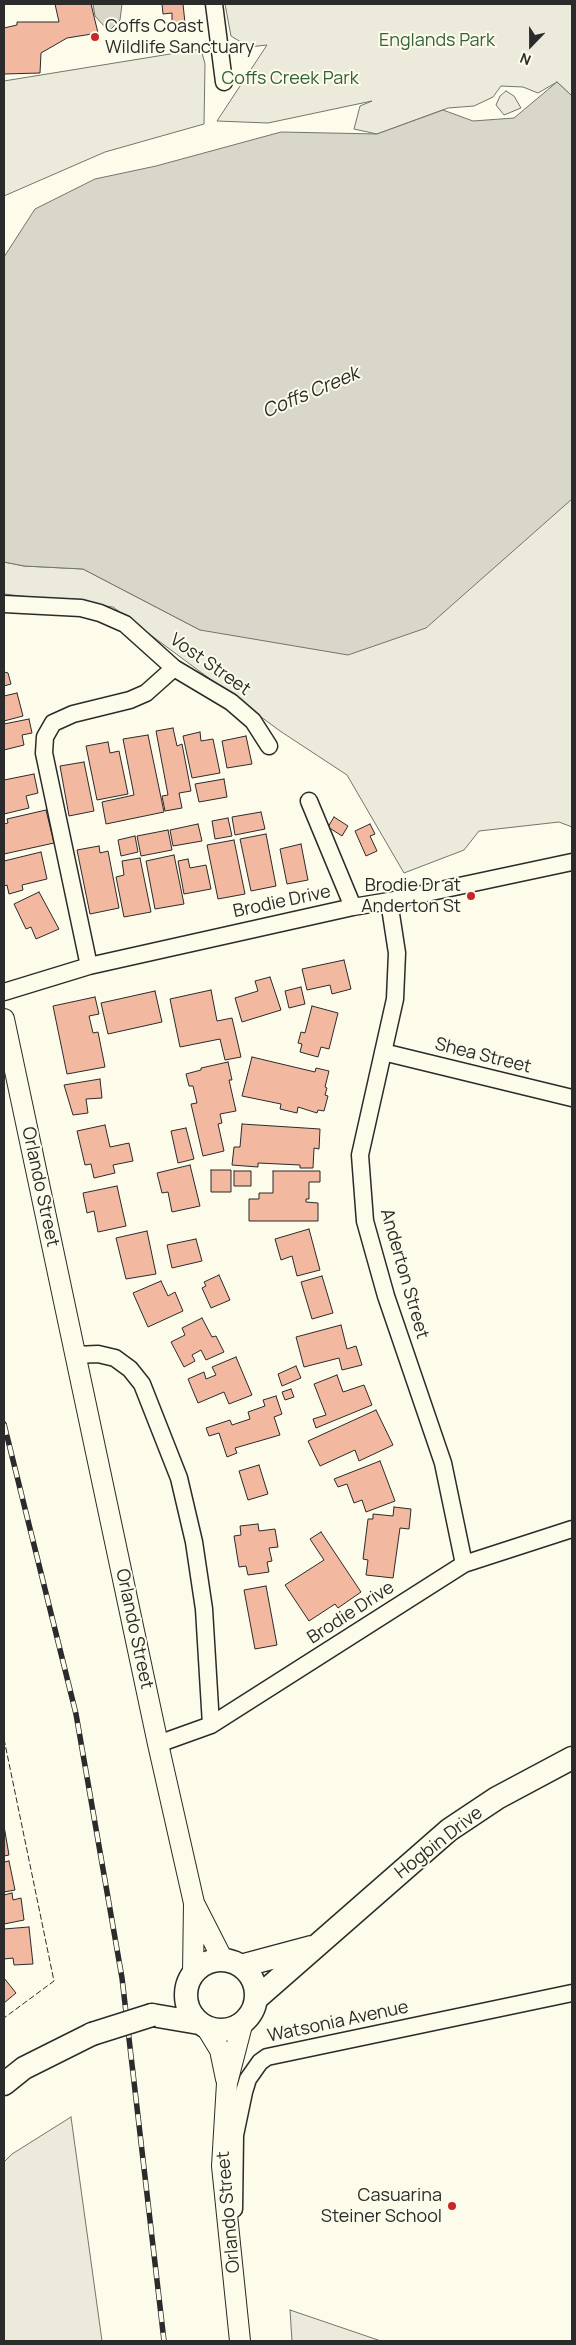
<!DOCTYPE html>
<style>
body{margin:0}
#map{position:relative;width:576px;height:2345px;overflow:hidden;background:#fdfbea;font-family:Manrope,sans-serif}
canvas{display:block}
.frame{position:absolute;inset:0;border:5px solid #2b2b2b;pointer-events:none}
.north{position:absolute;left:506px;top:20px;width:50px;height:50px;-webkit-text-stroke:4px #fdfbea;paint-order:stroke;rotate:202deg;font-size:14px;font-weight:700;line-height:20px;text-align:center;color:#2b2b2b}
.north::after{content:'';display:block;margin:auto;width:18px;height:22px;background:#2b2b2b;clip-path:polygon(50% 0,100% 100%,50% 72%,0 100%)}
</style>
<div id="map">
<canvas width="576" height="2345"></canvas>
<div class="frame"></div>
<div class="north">N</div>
</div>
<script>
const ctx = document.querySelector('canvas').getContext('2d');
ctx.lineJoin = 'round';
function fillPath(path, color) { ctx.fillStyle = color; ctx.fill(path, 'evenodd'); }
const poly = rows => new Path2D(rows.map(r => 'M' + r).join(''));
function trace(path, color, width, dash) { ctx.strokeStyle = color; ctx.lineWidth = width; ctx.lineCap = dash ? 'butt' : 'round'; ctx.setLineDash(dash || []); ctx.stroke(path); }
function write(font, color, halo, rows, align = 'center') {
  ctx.font = font + ' Manrope,sans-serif'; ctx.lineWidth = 4; ctx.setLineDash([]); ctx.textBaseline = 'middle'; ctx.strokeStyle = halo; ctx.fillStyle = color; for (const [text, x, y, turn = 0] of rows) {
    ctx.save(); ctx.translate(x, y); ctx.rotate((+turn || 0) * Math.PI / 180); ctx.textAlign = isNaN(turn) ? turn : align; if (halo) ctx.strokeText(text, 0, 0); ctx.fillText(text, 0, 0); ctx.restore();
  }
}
const green = poly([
 [225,4,572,4,572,96,557,82,538,93,523,87,501,86,493,97,474,106,448,108,377,134,354,129,360,106,372,101,268,123,217,121,267,45,249,47,231,36,225,4],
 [201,49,205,64,204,124,105,152,4,196,4,81,201,49],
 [506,91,514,96,521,108,504,115,496,105,500,96,506,91],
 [572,499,572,827,559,822,479,831,464,850,404,873,347,775,280,731,113,607,4,594,4,562,24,566,83,569,200,630,572,499],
 [71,2117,102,2341,4,2341,4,2162,12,2154,71,2117],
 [290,2310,381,2341,292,2341,290,2310]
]);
const water = poly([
 [93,4,122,4,120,20,111,29,104,26,95,16,93,4],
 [557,82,572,96,572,499,426,628,348,655,200,630,83,569,24,566,4,562,4,257,35,209,95,179,156,166,281,132,377,134,443,110,473,121,514,118,557,82]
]);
const building = poly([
 [55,4,91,4,98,33,67,38,41,53,40,73,4,74,4,28,17,25,17,22,59,22,55,4],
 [162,4,183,4,185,23,172,24,172,13,163,14,162,4],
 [4,672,8,673,11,684,4,686,4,672],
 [17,693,23,716,4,721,4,696,17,693],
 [29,719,32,733,22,735,24,745,4,750,4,724,29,719],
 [173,728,177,746,182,744,191,791,179,793,182,808,165,811,162,796,168,795,156,731,173,728],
 [200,732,201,741,213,739,220,773,192,778,183,736,200,732],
 [148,735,164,812,106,824,102,802,134,795,123,739,148,735],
 [246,736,252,764,227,768,222,741,246,736],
 [108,742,110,753,119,751,128,794,97,800,86,746,108,742],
 [84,762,94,811,69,816,60,766,84,762],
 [34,774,38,793,26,796,29,808,4,814,4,780,34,774],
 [224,779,227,797,199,802,195,784,224,779],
 [46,810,54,843,4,854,4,824,8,823,7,819,46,810],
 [261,812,265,829,235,835,232,817,261,812],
 [334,817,348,826,342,836,328,827,334,817],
 [228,818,232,836,215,839,212,821,228,818],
 [198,824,202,841,173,846,170,830,198,824],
 [370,824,375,834,370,836,377,851,366,856,355,831,370,824],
 [168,830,172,850,141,856,137,836,168,830],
 [266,834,276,886,251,891,240,839,266,834],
 [135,836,138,852,121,856,118,840,135,836],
 [234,840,245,894,218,899,207,845,234,840],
 [301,844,308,880,287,884,280,849,301,844],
 [99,846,100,853,108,851,119,908,90,914,77,850,99,846],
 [41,852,47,879,22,885,23,890,9,894,7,885,4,886,4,861,41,852],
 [174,855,184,904,155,909,146,861,174,855],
 [140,858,151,912,124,917,116,877,124,875,122,861,140,858],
 [188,859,190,868,206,865,211,889,184,894,178,861,188,859],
 [39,892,59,929,36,939,31,927,26,929,14,904,39,892],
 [344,960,351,989,332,994,330,985,307,990,302,969,344,960],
 [270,977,281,1010,242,1022,235,998,258,991,255,981,270,977],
 [301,987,305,1004,289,1008,285,991,301,987],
 [211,990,217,1021,232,1018,241,1057,225,1060,220,1039,180,1047,170,999,211,990],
 [155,991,162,1022,108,1034,101,1003,155,991],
 [95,997,99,1014,89,1016,93,1033,98,1032,105,1067,67,1074,53,1006,95,997],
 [312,1006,338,1013,329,1049,321,1047,318,1057,300,1052,302,1044,298,1043,301,1032,305,1033,312,1006],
 [252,1057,315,1072,316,1068,329,1071,325,1087,327,1088,325,1095,328,1096,324,1111,318,1110,317,1113,298,1107,297,1113,280,1109,281,1104,242,1096,252,1057],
 [228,1062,232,1080,229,1080,236,1111,220,1114,222,1123,218,1124,224,1151,203,1156,191,1104,197,1103,193,1086,189,1086,186,1074,201,1070,201,1068,228,1062],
 [100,1079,102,1098,86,1099,88,1113,73,1115,64,1085,100,1079],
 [242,1124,320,1129,319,1149,314,1148,313,1168,300,1168,300,1165,258,1163,258,1167,232,1165,234,1147,240,1147,242,1124],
 [105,1125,110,1147,129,1143,133,1161,113,1165,115,1173,94,1178,91,1164,85,1165,77,1131,105,1125],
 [186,1128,194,1159,178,1163,171,1131,186,1128],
 [190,1165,200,1206,172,1212,168,1192,162,1193,157,1173,190,1165],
 [211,1170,231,1170,231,1192,211,1192,211,1170],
 [234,1171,251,1171,251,1186,234,1186,234,1171],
 [273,1171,320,1171,320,1182,309,1182,309,1199,306,1199,306,1202,318,1203,318,1221,249,1221,249,1199,259,1199,259,1193,273,1193,273,1171],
 [117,1186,126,1226,98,1232,94,1211,87,1213,83,1193,117,1186],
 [309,1229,320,1270,297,1276,292,1256,281,1260,275,1239,309,1229],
 [147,1231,156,1274,126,1279,116,1238,147,1231],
 [196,1239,202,1261,172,1268,167,1245,196,1239],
 [219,1275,230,1300,211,1308,202,1288,206,1286,204,1282,219,1275],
 [322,1276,333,1313,312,1319,301,1282,322,1276],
 [161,1281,168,1296,175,1292,183,1311,148,1327,133,1293,161,1281],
 [202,1318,212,1337,216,1336,224,1352,206,1360,201,1350,192,1355,195,1361,184,1367,171,1342,185,1335,182,1328,202,1318],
 [341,1325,347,1349,356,1346,362,1365,342,1370,339,1358,304,1367,296,1337,341,1325],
 [236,1357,252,1395,229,1404,224,1392,198,1403,188,1379,204,1372,206,1379,216,1375,212,1367,236,1357],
 [296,1366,301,1378,282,1386,278,1374,296,1366],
 [337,1375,343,1392,364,1385,372,1405,316,1428,313,1419,326,1415,314,1384,337,1375],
 [291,1389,294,1397,285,1400,282,1392,291,1389],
 [276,1396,282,1414,274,1417,280,1435,235,1448,237,1453,227,1457,219,1433,209,1436,206,1428,230,1420,232,1425,250,1419,248,1412,265,1406,263,1400,276,1396],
 [376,1410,393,1445,359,1461,355,1450,320,1466,308,1441,376,1410],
 [380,1461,395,1501,366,1512,362,1500,354,1503,347,1484,338,1487,334,1479,380,1461],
 [259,1465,268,1494,248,1500,239,1471,259,1465],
 [394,1507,411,1509,409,1529,400,1528,393,1578,366,1575,368,1560,363,1559,368,1519,373,1519,373,1514,393,1516,394,1507],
 [258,1524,259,1531,275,1529,278,1547,269,1548,272,1561,267,1562,269,1572,248,1575,246,1566,239,1567,234,1536,241,1535,240,1526,258,1524],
 [321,1532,361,1592,338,1608,335,1604,309,1621,285,1585,324,1560,310,1539,321,1532],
 [266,1586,277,1645,255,1649,244,1590,266,1586],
 [4,1826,9,1855,4,1856,4,1826],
 [9,1861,15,1890,4,1892,4,1862,9,1861],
 [12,1893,13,1900,21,1898,24,1920,4,1924,4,1895,12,1893],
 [29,1927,33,1964,14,1965,13,1958,4,1959,4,1929,29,1927],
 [4,1978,16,1993,4,2003,4,1978]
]);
const minor = poly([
 [214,4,224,82],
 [4,604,81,608,100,613,125,624,174,668,231,702,253,721,269,746],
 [309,801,353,907],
 [389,901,397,953,395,999,360,1155,365,1221,386,1296,443,1463,464,1564],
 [89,966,44,753,45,737,53,723,73,714,130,700,146,693,174,668],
 [4,992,89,966,353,907,389,901,572,862],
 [383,1052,572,1098],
 [75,1355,98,1354,115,1358,130,1369,142,1384,179,1478,194,1542,204,1609,211,1725],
 [158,1744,211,1725,464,1564,572,1529],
 [234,2209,235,2135,244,2092,248,2079,260,2062,267,2057,572,1993]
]);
const tertiary = poly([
 [4,1019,158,1744,194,1903,193,1973],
 [195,1905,223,1960],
 [206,2027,220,2050,226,2079],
 [240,2341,222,2166,227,2083,242,2025]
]);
const secondary = poly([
 '186 1995a35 35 0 1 1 70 0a35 35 0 1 1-70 0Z',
 [241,1966,312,1947],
 [257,1998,449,1830,497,1798,572,1758],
 [152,2015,199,2023],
 [4,2084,24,2068,92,2034]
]);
const rail = poly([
 [4,1424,76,1714,122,1978,164,2341]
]);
const secondaryBridge = poly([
 [92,2034,152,2015]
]);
const fence = poly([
 [4,1739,54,1981,4,2018]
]);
const markers = [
 [95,37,5,"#c62828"],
 [471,896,5,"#c62828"],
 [452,2206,5,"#c62828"]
];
const poiNames = [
 ["Coffs Coast",105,27,"left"],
 ["Wildlife Sanctuary",105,48,"left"],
 ["Brodie Dr at",461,886],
 ["Anderton St",461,907],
 ["Casuarina",442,2196],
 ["Steiner School",442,2217]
];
const parkNames = [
 ["Englands Park",437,41],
 ["Coffs Creek Park",290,79]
];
const streetNames = [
 ["Vost Street",210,665,35],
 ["Brodie Drive",282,902,-12],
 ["Shea Street",483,1056,14],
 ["Orlando Street",40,1187,78],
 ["Anderton Street",404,1274,74],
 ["Brodie Drive",351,1613,-33],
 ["Orlando Street",134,1629,78],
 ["Hogbin Drive",439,1843,-38],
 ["Watsonia Avenue",338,2022,-12],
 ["Orlando Street",229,2212,-95]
];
const waterNames = [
 ["Coffs Creek",311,393,-23]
];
fillPath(green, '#ecebdb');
trace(green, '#74746e', 1);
fillPath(water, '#d8d7c9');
trace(water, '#74746e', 1);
fillPath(building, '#f2b8a0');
trace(building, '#2b2b2b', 1);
trace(minor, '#2b2b2b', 19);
trace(tertiary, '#2b2b2b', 22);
trace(secondary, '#2b2b2b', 25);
trace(minor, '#fdfbea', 16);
trace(tertiary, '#fdfbea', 20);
trace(secondary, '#fdfbea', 22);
trace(rail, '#2b2b2b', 5.5);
trace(rail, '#fdfbea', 4, [11]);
trace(secondaryBridge, '#2b2b2b', 25, []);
trace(secondaryBridge, '#fdfbea', 22);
trace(fence, '#2b2b2b', 1, [6, 2.5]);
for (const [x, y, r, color] of markers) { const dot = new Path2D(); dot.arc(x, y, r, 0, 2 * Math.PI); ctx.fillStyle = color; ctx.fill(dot); trace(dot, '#fdfbea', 2); }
write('18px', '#2b2b2b', '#fdfbea', poiNames, 'right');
write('18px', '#34623c', '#fdfbea', parkNames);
write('18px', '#2b2b2b', '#fdfbea', streetNames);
write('italic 19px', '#2b2b2b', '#fdfbea', waterNames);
</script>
